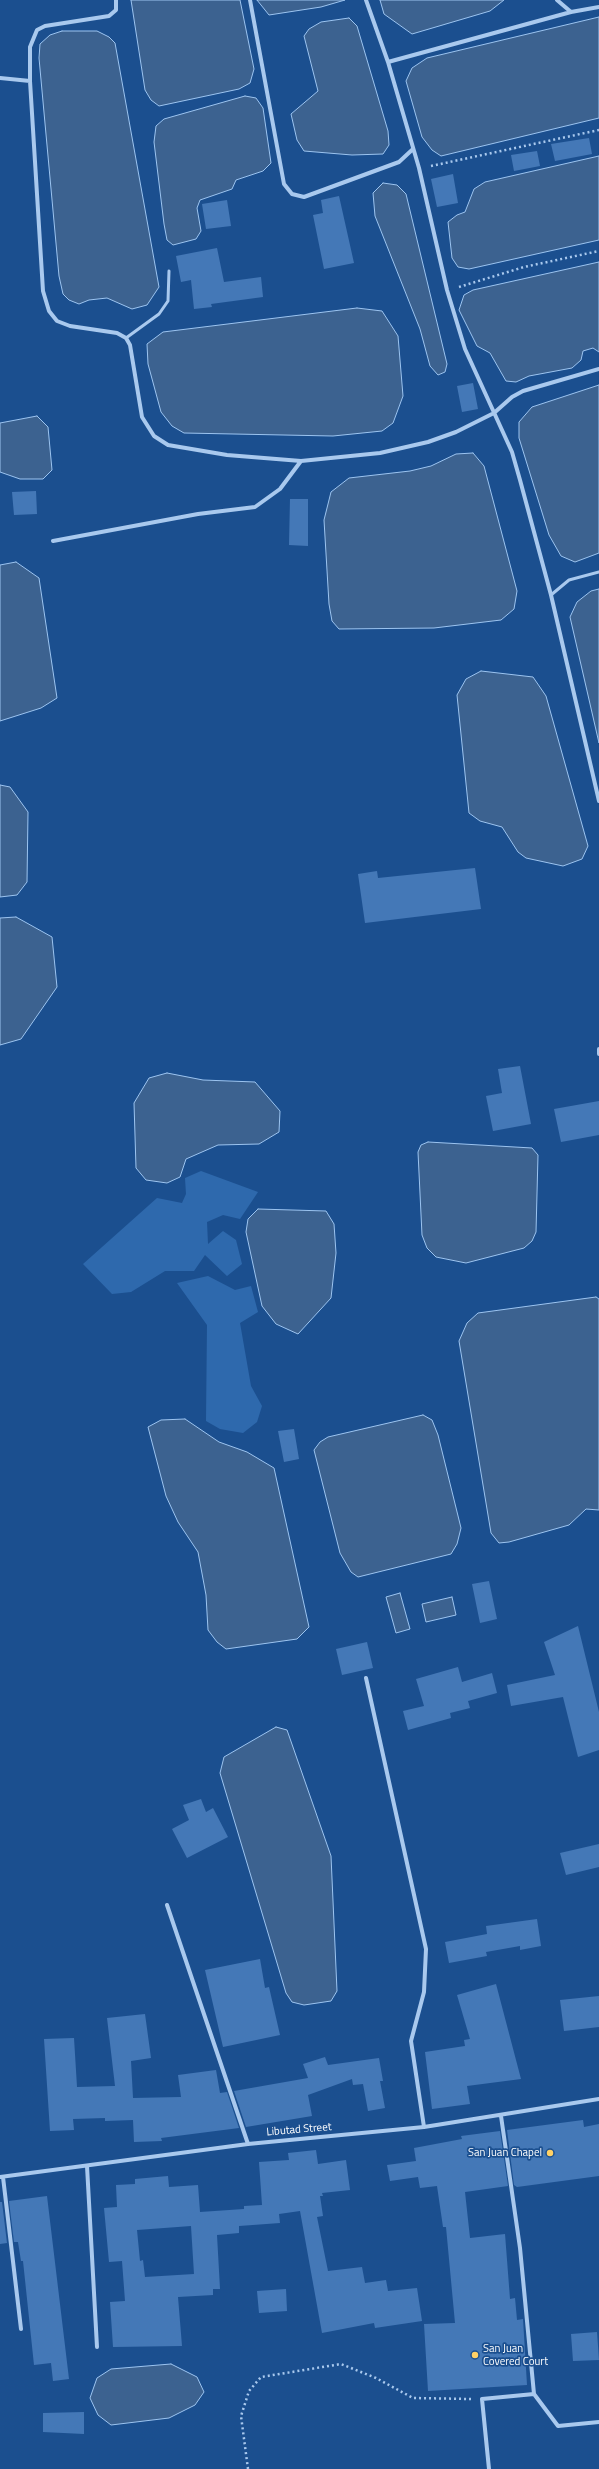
<!DOCTYPE html>
<style>
body{margin:0}
canvas{display:block;background:#1b4f8f}
</style>
<canvas width="599" height="2469"></canvas>
<script>
const ctx = document.querySelector('canvas').getContext('2d');
ctx.lineJoin = 'round';
function fillPath(path, color) { ctx.fillStyle = color; ctx.fill(path, 'evenodd'); }
const poly = rows => new Path2D(rows.map(r => 'M' + r).join(''));
function trace(path, color, width, dash) { ctx.strokeStyle = color; ctx.lineWidth = width; ctx.lineCap = dash ? 'butt' : 'round'; ctx.setLineDash(dash || []); ctx.stroke(path); }
function write(font, color, halo, rows, align = 'center') {
  ctx.font = font + ' "Titillium Web",sans-serif'; ctx.lineWidth = 3.5; ctx.setLineDash([]); ctx.textBaseline = 'middle'; ctx.strokeStyle = halo; ctx.fillStyle = color; for (const [text, x, y, turn = 0] of rows) {
    ctx.save(); ctx.translate(x, y); ctx.rotate((+turn || 0) * Math.PI / 180); ctx.textAlign = isNaN(turn) ? turn : align; if (halo) ctx.strokeText(text, 0, 0); ctx.fillText(text, 0, 0); ctx.restore();
  }
}
const green = poly([
 [201,1171,258,1192,240,1219,223,1215,207,1222,208,1244,223,1231,236,1240,242,1264,227,1276,205,1255,194,1271,165,1271,131,1292,112,1294,83,1264,157,1198,182,1203,186,1194,185,1178],
 [208,1276,235,1290,251,1286,258,1312,240,1323,251,1386,262,1406,257,1422,243,1433,220,1429,206,1421,207,1325,177,1283]
]);
const water = poly([
 [131,0,240,0,254,69,250,83,239,89,159,106,151,100,145,90,131,0],
 [257,0,345,0,321,7,269,15,257,0],
 [380,0,504,0,490,11,412,34,384,14,380,0],
 [599,17,599,118,441,156,432,150,422,137,406,81,412,68,427,58,599,17],
 [349,18,357,26,388,131,389,145,383,154,352,155,304,151,297,140,291,114,318,91,304,36,309,29,321,22,349,18],
 [62,31,97,31,109,37,115,43,159,287,147,305,132,309,107,298,89,300,79,304,69,300,63,294,59,276,39,58,40,44,50,35,62,31],
 [245,96,256,98,263,108,271,163,263,171,236,180,232,189,200,200,197,208,201,231,196,239,173,245,167,240,164,224,154,142,156,126,164,119,245,96],
 [599,156,599,240,469,269,458,267,452,258,448,222,457,215,465,212,474,189,485,182,599,156],
 [383,183,397,185,406,194,447,364,445,372,438,375,430,366,420,329,375,216,373,193,383,183],
 [599,262,599,352,593,348,583,351,581,360,572,368,529,376,516,382,506,381,490,353,477,346,459,310,464,295,473,290,599,262],
 [357,308,382,311,398,336,403,396,393,423,382,431,333,436,184,433,172,426,161,412,148,364,147,344,163,332,357,308],
 [599,385,599,553,575,562,561,556,549,535,519,438,519,422,532,407,599,385],
 [37,416,48,427,52,470,43,479,20,479,0,472,0,423,37,416],
 [473,453,484,466,517,591,514,609,501,620,434,628,339,629,332,621,329,604,324,520,331,492,349,478,410,471,431,466,456,454,473,453],
 [16,562,39,578,57,698,41,708,0,721,0,565,16,562],
 [599,589,599,743,570,617,577,602,591,591,599,589],
 [481,671,533,677,546,696,588,846,582,859,563,866,526,858,518,852,502,827,480,821,469,813,457,695,466,679,481,671],
 [0,785,10,787,28,812,27,882,17,895,0,897,0,785],
 [16,917,52,937,57,987,21,1039,0,1045,0,918,16,917],
 [167,1073,203,1080,255,1082,280,1111,279,1132,259,1144,218,1145,186,1159,180,1177,167,1183,146,1180,136,1168,134,1103,149,1078,167,1073],
 [428,1142,532,1148,538,1155,536,1232,532,1241,524,1248,466,1263,436,1257,427,1248,422,1235,418,1152,421,1145,428,1142],
 [258,1209,326,1211,334,1224,336,1253,331,1298,298,1334,276,1324,262,1306,246,1232,248,1219,258,1209],
 [596,1297,599,1299,599,1510,586,1509,569,1525,509,1542,499,1543,491,1533,459,1341,467,1323,478,1313,596,1297],
 [423,1415,432,1420,438,1435,461,1528,457,1544,451,1554,358,1577,351,1572,340,1553,314,1450,320,1442,328,1437,423,1415],
 [185,1419,219,1442,247,1452,274,1468,309,1627,297,1639,226,1649,217,1642,208,1630,206,1595,198,1552,178,1522,166,1496,148,1427,161,1420,185,1419],
 [400,1593,410,1629,396,1633,386,1597,400,1593],
 [452,1597,456,1615,426,1622,422,1604,452,1597],
 [276,1727,287,1730,331,1856,337,1991,331,2001,304,2005,292,2002,286,1993,220,1773,224,1757,276,1727],
 [171,2364,197,2377,204,2392,195,2405,169,2418,111,2425,98,2415,90,2398,97,2378,111,2369,171,2364]
]);
const building = poly([
 [589,138,592,154,555,161,551,144],
 [537,151,540,166,514,171,511,155],
 [453,174,458,203,437,207,431,179],
 [339,196,354,263,324,269,313,215,323,213,321,200],
 [227,200,231,226,206,229,202,204],
 [217,248,224,282,261,277,263,297,211,304,212,307,194,309,191,280,181,282,176,256],
 [473,383,478,409,462,412,457,386],
 [36,491,37,514,14,515,12,492],
 [290,499,308,499,308,546,289,545],
 [475,868,481,909,365,923,358,874,377,871,378,878],
 [520,1066,531,1124,493,1131,486,1096,502,1093,498,1069],
 [599,1101,599,1135,561,1142,554,1109],
 [294,1429,299,1459,284,1462,278,1431],
 [489,1581,497,1619,480,1623,472,1584],
 [578,1626,599,1712,599,1750,578,1757,563,1697,511,1706,507,1685,555,1675,544,1642],
 [367,1642,373,1668,342,1675,336,1649],
 [458,1667,462,1682,492,1673,497,1693,468,1701,470,1708,450,1713,451,1718,408,1730,403,1711,424,1706,416,1679],
 [201,1799,206,1812,213,1808,228,1837,187,1858,172,1829,189,1820,183,1805],
 [599,1844,599,1867,566,1875,560,1853],
 [537,1919,541,1946,520,1950,520,1946,486,1952,487,1956,449,1963,445,1942,487,1934,486,1926],
 [260,1959,265,1988,269,1987,280,2035,223,2047,205,1970],
 [496,1984,521,2079,467,2086,470,2104,432,2109,425,2052,465,2046,464,2040,470,2039,457,1995],
 [599,1996,599,2027,564,2031,560,2000],
 [145,2014,151,2058,131,2061,133,2098,181,2097,178,2075,216,2070,220,2093,227,2092,239,2128,161,2138,162,2141,134,2142,133,2120,105,2121,105,2118,73,2119,74,2130,50,2131,44,2039,74,2038,77,2087,115,2086,107,2018],
 [325,2057,328,2065,379,2058,383,2081,380,2081,385,2108,368,2111,363,2084,353,2085,352,2079,308,2095,312,2116,246,2127,234,2091,308,2078,303,2064],
 [583,2120,584,2127,599,2124,599,2176,517,2187,514,2185,507,2130],
 [500,2131,508,2186,465,2192,470,2238,505,2234,510,2299,515,2298,517,2320,523,2319,527,2385,428,2391,424,2324,455,2323,446,2227,443,2227,437,2186,420,2188,418,2177,390,2181,387,2165,416,2161,414,2148,462,2139,461,2136],
 [316,2150,318,2164,346,2160,350,2190,322,2193,323,2196,320,2196,323,2216,317,2217,328,2271,362,2267,365,2283,386,2280,388,2291,417,2288,422,2321,375,2328,374,2323,322,2333,300,2211,279,2214,280,2223,239,2226,239,2233,217,2235,220,2289,213,2289,213,2295,178,2297,182,2346,113,2347,110,2302,125,2301,122,2261,109,2262,104,2208,117,2207,116,2185,135,2184,135,2179,168,2176,169,2187,198,2185,200,2212,244,2209,244,2206,262,2205,259,2162,289,2160,288,2153],
 [191,2226,194,2274,145,2277,143,2260,140,2261,137,2230],
 [47,2196,69,2379,53,2381,51,2363,34,2365,23,2261,21,2261,18,2242,14,2242,9,2201],
 [0,2202,2,2202,7,2243,0,2244],
 [286,2289,287,2311,259,2313,257,2291],
 [597,2332,599,2360,573,2361,571,2334],
 [84,2412,84,2434,43,2432,43,2413]
]);
const path = poly([
 [431,166,599,130],
 [459,287,524,267,599,251],
 [248,2469,241,2416,249,2391,261,2377,341,2364,376,2378,413,2398,471,2399]
]);
const service = poly([
 [126,338,159,314,168,301,169,271],
 [551,595,569,580,599,572]
]);
const minor = poly([
 [116,0,116,10,109,16,45,26,37,30,30,47,30,81,43,291,49,311,57,321,70,326,117,333,126,338,130,345,142,417,154,436,168,445,227,455,301,461,380,453,428,442,456,432,494,413,512,397,523,391,599,369],
 [250,0,284,184,292,194,304,197,399,162,413,149],
 [366,0,388,62,419,168,447,290,465,349,512,452,520,480,551,595,599,801],
 [557,0,571,12],
 [388,62,571,12,599,7],
 [0,78,30,81],
 [53,541,198,514,255,507,280,489,301,461],
 [599,1049,599,1054],
 [366,1678,426,1949,424,1992,411,2041,424,2127],
 [167,1905,248,2144],
 [501,2116,520,2248,534,2394],
 [87,2166,97,2347],
 [0,2177,248,2144,424,2127,599,2099],
 [3,2177,21,2329],
 [489,2469,482,2399,534,2394,558,2426,599,2422]
]);
const markers = [
 [550,2153,4,"#ffd166"],
 [475,2355,4,"#ffd166"]
];
const streetNames = [
 ["Libutad Street",299,2130,-5]
];
const poiNames = [
 ["San Juan Chapel",542,2153],
 ["San Juan",483,2349,"left"],
 ["Covered Court",483,2362,"left"]
];
fillPath(green, '#2e69ad');
fillPath(water, '#3c6290');
trace(water, '#9cc4f0', 1);
fillPath(building, '#4478b7');
trace(path, '#a9c9ee', 2.5, [2, 3]);
trace(service, '#a9c9ee', 3);
trace(minor, '#a9c9ee', 4);
for (const [x, y, r, color] of markers) { const dot = new Path2D(); dot.arc(x, y, r, 0, 2 * Math.PI); ctx.fillStyle = color; ctx.fill(dot); trace(dot, '#1b4f8f', 1.5); }
write('11px', '#fff', '#1b4f8f', streetNames);
write('11px', '#fff', '#1b4f8f', poiNames, 'right');
</script>
